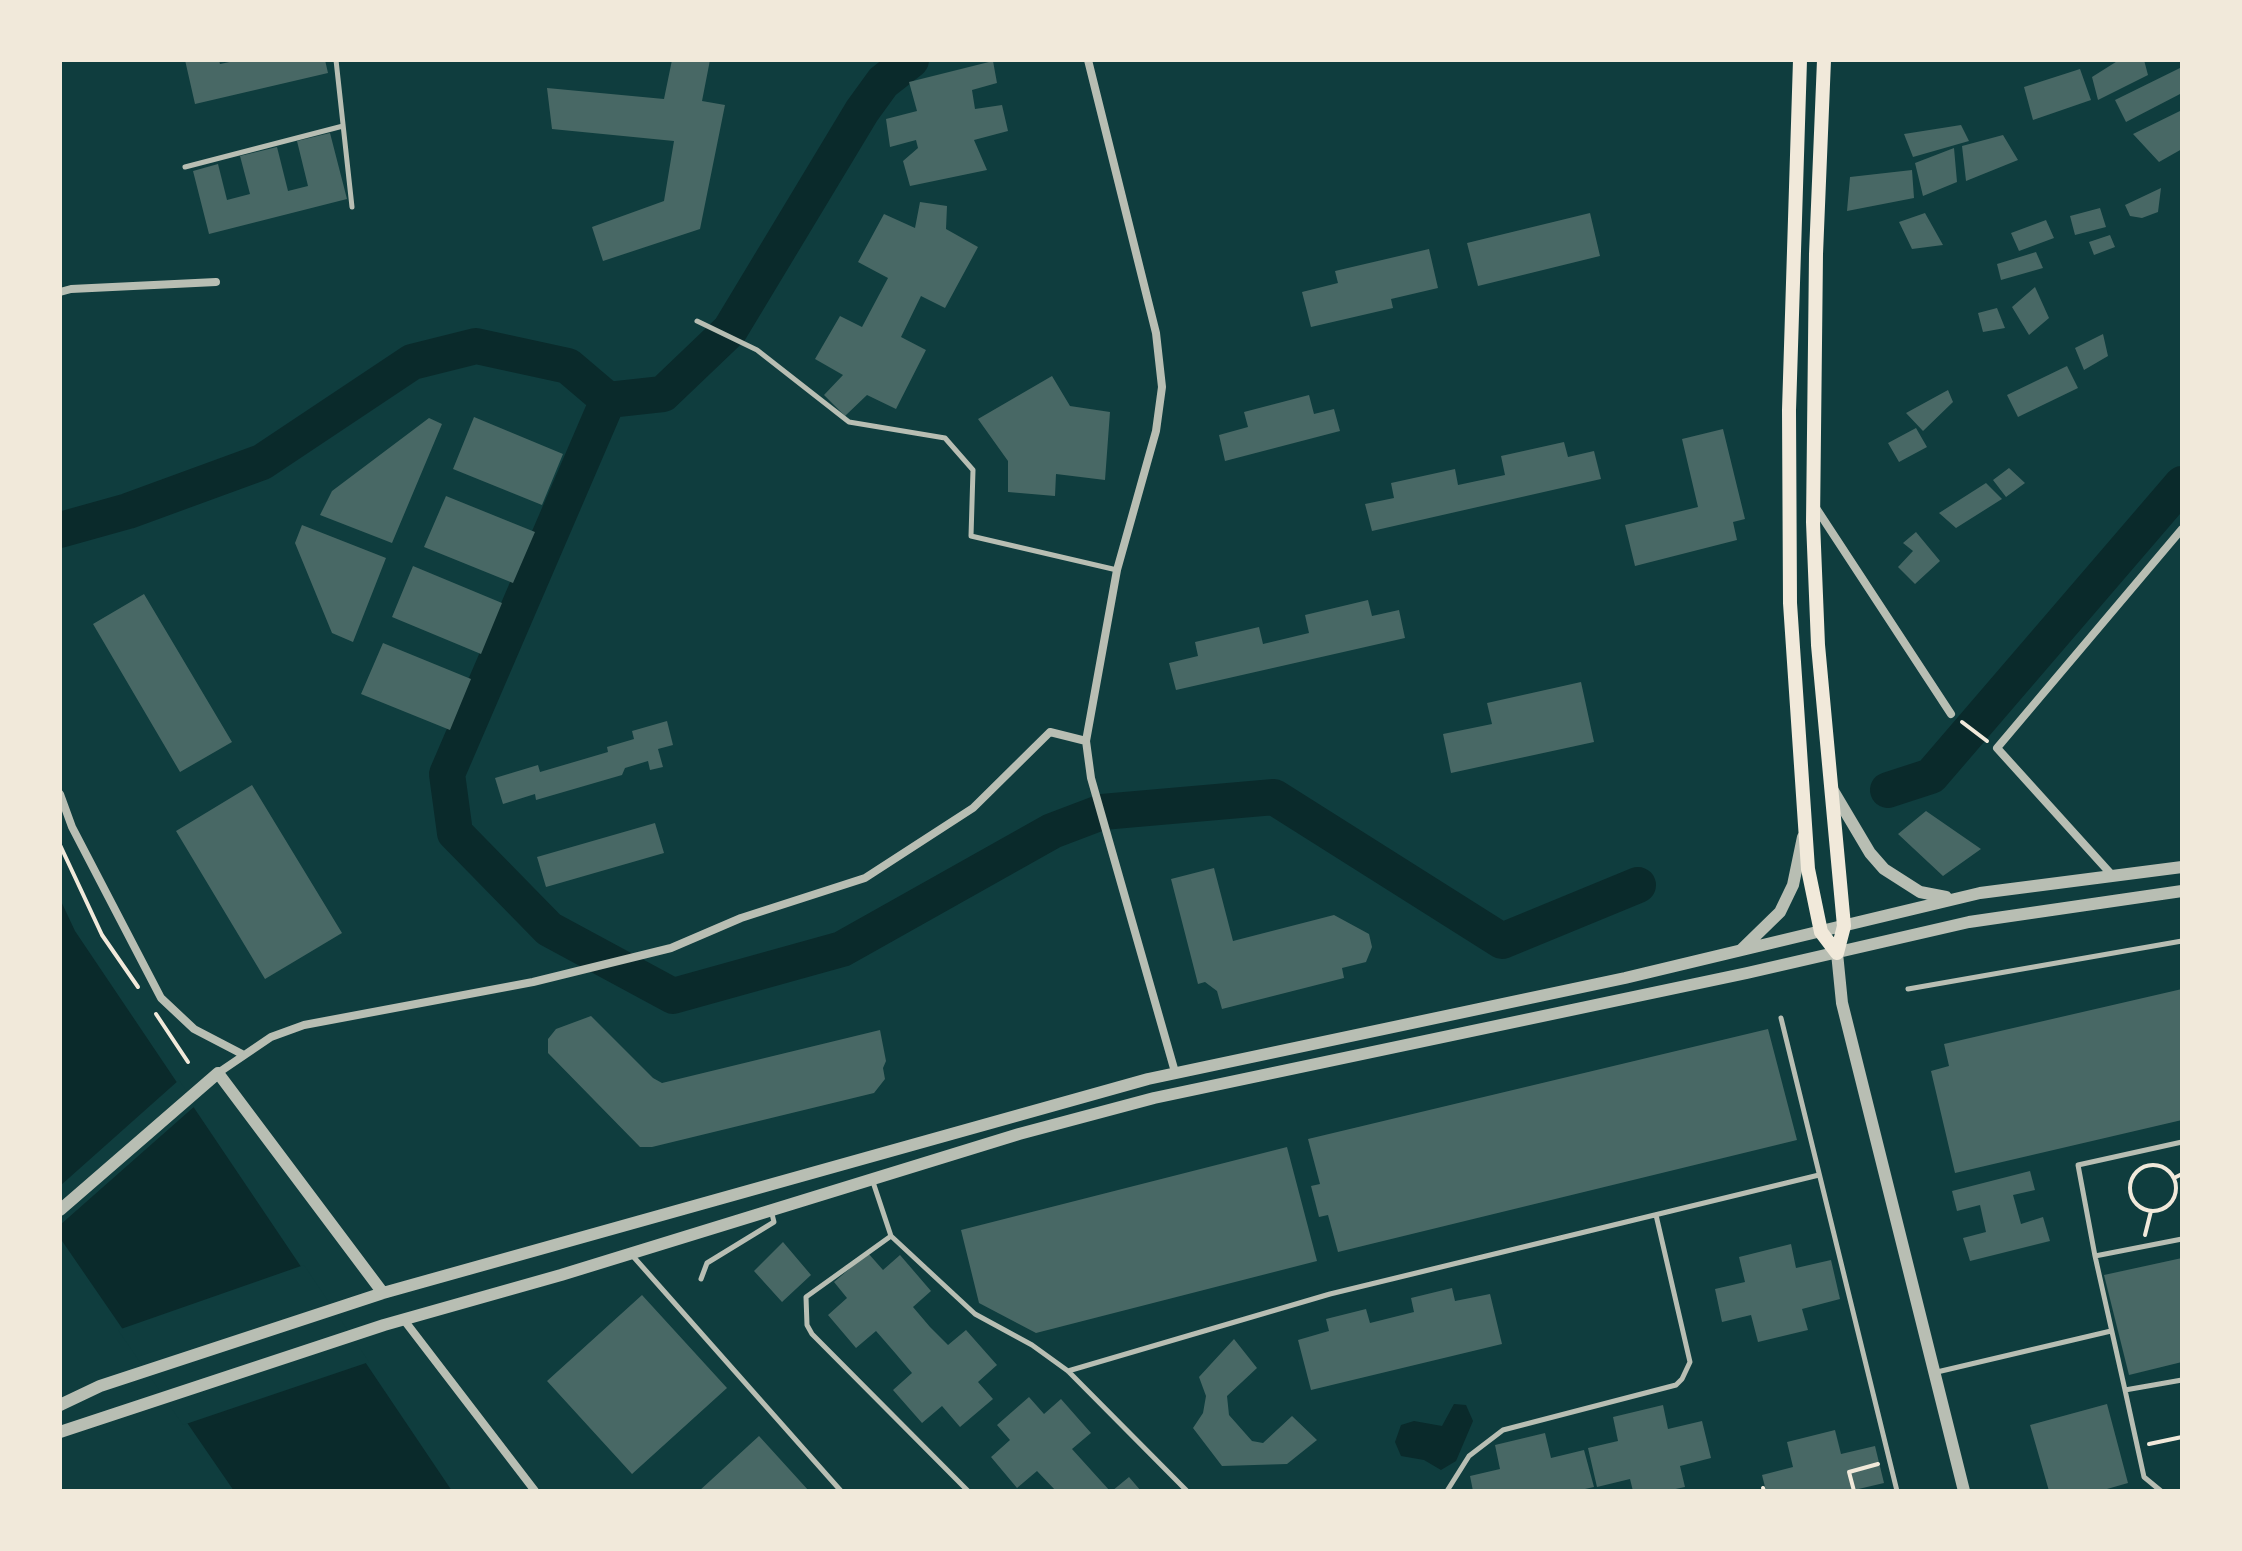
<!DOCTYPE html>
<style>
body{margin:0}
#map{position:relative;width:2242px;height:1551px;overflow:hidden;background:#0f3d3e;font-family:"Asap Condensed",sans-serif}
canvas{display:block}
.frame{position:absolute;inset:0;border:62px solid #f1e9da;pointer-events:none}
</style>
<div id="map">
<canvas width="2242" height="1551"></canvas>
<div class="frame"></div>
</div>
<script>
const ctx = document.querySelector('canvas').getContext('2d');
ctx.lineJoin = 'round';
function fillPath(path, color) { ctx.fillStyle = color; ctx.fill(path, 'evenodd'); }
const poly = rows => new Path2D(rows.map(r => 'M' + r).join(''));
function trace(path, color, width, dash) { ctx.strokeStyle = color; ctx.lineWidth = width; ctx.lineCap = dash ? 'butt' : 'round'; ctx.setLineDash(dash || []); ctx.stroke(path); }
const water = poly([
 [60,899,75,931,452,1491,234,1491,60,1238],
 [1454,1404,1466,1405,1473,1421,1456,1461,1441,1470,1424,1460,1401,1456,1395,1442,1401,1425,1414,1421,1442,1426]
]);
const pier = poly([
 [179,1080,196,1105,60,1225,60,1186],
 [304,1265,369,1362,183,1425,118,1330]
]);
const river = poly([
 [608,400,447,774,455,833,549,929,673,996,842,949,1052,831,1102,812,1274,797,1502,941,1638,885],
 [60,530,128,511,262,462,412,362,476,346,568,366,608,400,663,394,730,330,862,111,883,82,911,60],
 [1888,790,1931,776,2182,484]
]);
const building = poly([
 [185,60,219,60,220,64,239,60,325,60,328,73,195,104],
 [672,60,710,60,702,101,725,105,700,229,603,261,592,227,664,201,674,141,552,129,547,88,664,99],
 [2119,60,2144,60,2148,75,2098,100,2092,77],
 [993,61,997,83,972,90,975,109,1002,105,1008,131,974,140,987,170,910,186,903,161,918,148,916,140,890,147,886,119,917,111,909,82],
 [2182,67,2182,93,2126,122,2115,100],
 [2080,69,2091,100,2033,120,2024,87],
 [2182,110,2182,149,2159,162,2133,134],
 [1961,125,1969,141,1913,157,1904,134],
 [330,133,347,199,209,234,193,171,218,164,227,200,250,194,240,156,277,147,288,191,308,186,297,141],
 [2003,135,2018,160,1966,181,1962,146],
 [1954,148,1957,182,1923,196,1915,163],
 [1912,170,1914,198,1847,211,1850,177],
 [2161,188,2158,212,2142,218,2130,216,2125,205],
 [920,202,947,206,946,229,978,247,945,308,921,296,901,337,926,350,896,409,867,395,845,416,824,395,843,375,815,359,840,316,862,327,888,278,858,262,884,214,915,228],
 [2100,208,2106,227,2075,235,2070,216],
 [1590,213,1600,256,1478,286,1467,243],
 [1925,213,1943,245,1912,249,1899,222],
 [2046,220,2054,238,2019,251,2011,233],
 [2110,235,2115,247,2094,255,2089,242],
 [1429,249,1438,288,1391,299,1393,308,1311,327,1302,292,1338,283,1335,271],
 [2036,252,2043,268,2001,280,1997,264],
 [2035,287,2049,318,2029,335,2012,307],
 [1997,308,2005,328,1983,332,1978,313],
 [2103,334,2108,356,2084,370,2075,348],
 [2067,366,2078,388,2018,417,2007,395],
 [1052,376,1070,406,1110,412,1105,480,1056,474,1055,496,1008,492,1008,461,978,419],
 [1948,390,1953,402,1923,431,1906,413],
 [1309,395,1314,414,1334,409,1340,431,1225,461,1219,435,1248,427,1244,412],
 [474,417,563,454,542,505,453,469],
 [429,418,442,424,392,543,320,515,332,491],
 [1916,428,1927,447,1899,462,1888,443],
 [1723,429,1745,519,1733,522,1737,540,1635,566,1625,525,1698,507,1682,439],
 [1564,442,1568,457,1594,451,1601,479,1372,531,1365,504,1394,498,1391,483,1455,469,1458,485,1505,475,1501,456],
 [2009,468,2025,483,2006,497,1993,480],
 [1986,483,2002,499,1956,528,1939,513],
 [446,496,535,532,513,583,424,547],
 [302,525,386,558,353,642,332,633,295,543],
 [1916,532,1940,561,1915,584,1898,567,1913,551,1903,543],
 [413,566,502,603,481,654,392,617],
 [144,594,232,742,180,772,93,624],
 [1368,600,1372,616,1399,610,1405,638,1176,690,1169,663,1198,656,1195,642,1259,627,1263,644,1309,633,1305,615],
 [383,643,471,679,450,730,361,694],
 [1581,682,1594,742,1451,773,1443,734,1492,724,1487,703],
 [667,721,673,745,658,749,663,767,650,770,648,761,625,768,622,775,536,800,535,794,503,804,495,778,538,765,540,772,608,752,607,747,634,739,632,731],
 [252,785,342,933,265,979,176,831],
 [1926,811,1981,849,1943,876,1898,834],
 [655,823,664,853,546,887,537,857],
 [1214,868,1233,941,1334,915,1369,934,1372,947,1366,962,1342,968,1344,978,1222,1009,1217,991,1205,982,1198,984,1171,879],
 [2182,989,2182,1120,1955,1173,1931,1071,1949,1066,1944,1044],
 [591,1016,653,1078,662,1083,880,1030,886,1061,883,1068,885,1079,874,1093,652,1147,640,1147,548,1053,548,1039,556,1029],
 [1768,1029,1797,1140,1338,1252,1328,1215,1319,1217,1311,1186,1320,1184,1308,1139],
 [1287,1147,1317,1261,1036,1333,979,1303,961,1230],
 [2030,1171,2035,1190,2013,1195,2021,1224,2043,1217,2050,1241,1970,1261,1963,1238,1986,1232,1980,1205,1957,1211,1952,1191],
 [783,1242,811,1275,782,1302,754,1271],
 [1791,1244,1796,1268,1831,1260,1840,1299,1802,1309,1808,1330,1758,1342,1751,1315,1722,1322,1715,1289,1745,1282,1739,1257],
 [868,1253,883,1270,900,1255,931,1291,913,1307,930,1327,948,1345,966,1330,997,1365,978,1382,993,1399,960,1427,942,1406,922,1423,893,1390,912,1373,896,1354,876,1331,856,1348,828,1315,847,1298,834,1282],
 [2182,1258,2182,1362,2129,1375,2104,1275],
 [1452,1288,1455,1301,1490,1294,1502,1344,1311,1390,1298,1340,1329,1331,1326,1319,1366,1309,1370,1323,1414,1312,1411,1298],
 [642,1295,727,1388,632,1474,547,1381],
 [1234,1339,1257,1368,1227,1396,1229,1415,1252,1441,1263,1443,1292,1416,1317,1440,1287,1464,1222,1466,1193,1428,1203,1413,1206,1396,1199,1377],
 [1029,1397,1044,1414,1061,1399,1091,1433,1072,1449,1110,1491,1056,1491,1037,1471,1017,1488,991,1457,1010,1440,997,1425],
 [2107,1404,2128,1483,2100,1491,2049,1491,2030,1425],
 [1663,1405,1668,1429,1702,1421,1711,1458,1680,1466,1685,1487,1666,1491,1633,1491,1630,1479,1597,1487,1588,1448,1618,1441,1613,1417],
 [1835,1430,1841,1454,1875,1446,1884,1483,1850,1491,1766,1491,1762,1475,1793,1467,1787,1442],
 [1545,1433,1551,1458,1584,1450,1594,1487,1576,1491,1473,1491,1470,1476,1500,1469,1495,1445],
 [759,1436,809,1491,699,1491],
 [1129,1477,1141,1491,1112,1491]
]);
const path = poly([
 [1962,722,1987,741],
 [60,845,102,935,138,987],
 [156,1014,188,1062],
 '2130 1188a23 23 0 1 1 46 0a23 23 0 1 1-46 0Z',
 [2174,1178,2182,1174],
 [2145,1235,2151,1211],
 [2149,1444,2182,1437],
 [1763,1488,1764,1491],
 [1854,1491,1849,1472,1878,1464]
]);
const service = poly([
 [336,60,352,207],
 [185,167,343,126],
 [697,321,757,350,849,422,945,438,973,470,971,536,1117,570],
 [1908,989,2182,941],
 [1781,1018,1897,1491],
 [2182,1142,2078,1165,2095,1256,2182,1239],
 [873,1182,891,1236,975,1314,1032,1345,1068,1371,1187,1491],
 [891,1236,806,1297,807,1325,812,1334,968,1491],
 [631,1254,841,1491],
 [2095,1256,2125,1390],
 [701,1279,707,1263,774,1222,771,1210],
 [1068,1371,1330,1294,1819,1175],
 [1937,1372,2111,1331],
 [1447,1491,1469,1456,1503,1430,1676,1385,1682,1379,1690,1362,1656,1215],
 [2161,1491,2144,1477,2125,1390,2182,1380]
]);
const minor = poly([
 [1088,60,1156,333,1162,387,1156,431,1117,570,1086,741,1091,778,1175,1072],
 [60,292,71,289,216,282],
 [1816,508,1951,714],
 [60,794,72,827,161,998,194,1029,242,1054],
 [2111,874,1997,748,2182,529],
 [218,1073,271,1037,304,1025,533,982,671,948,741,918,865,878,973,808,1050,732,1086,741],
 [404,1320,535,1491]
]);
const tertiary = poly([
 [1832,789,1870,853,1884,869,1920,892,1946,897],
 [1741,950,1780,912,1793,885,1803,837],
 [1837,953,1842,1003,1964,1491],
 [60,1210,218,1073,383,1293],
 [60,1405,100,1386,383,1293,1148,1079,1625,978,1980,893,2182,867],
 [60,1432,384,1325,561,1275,1019,1134,1154,1098,1747,973,1969,922,2182,891]
]);
const secondary = poly([
 [1800,60,1789,410,1790,603,1808,869,1821,932,1837,953],
 [1824,60,1816,254,1813,522,1818,645,1844,926,1837,953]
]);
fillPath(water, '#0a2a2b');
fillPath(pier, '#0f3d3e');
trace(river, '#0a2a2b', 36);
fillPath(building, '#486865');
trace(path, '#f1e9da', 4);
trace(service, '#b8beb3', 5);
trace(minor, '#b8beb3', 8);
trace(tertiary, '#b8beb3', 12);
trace(secondary, '#f1e9da', 14);
</script>
